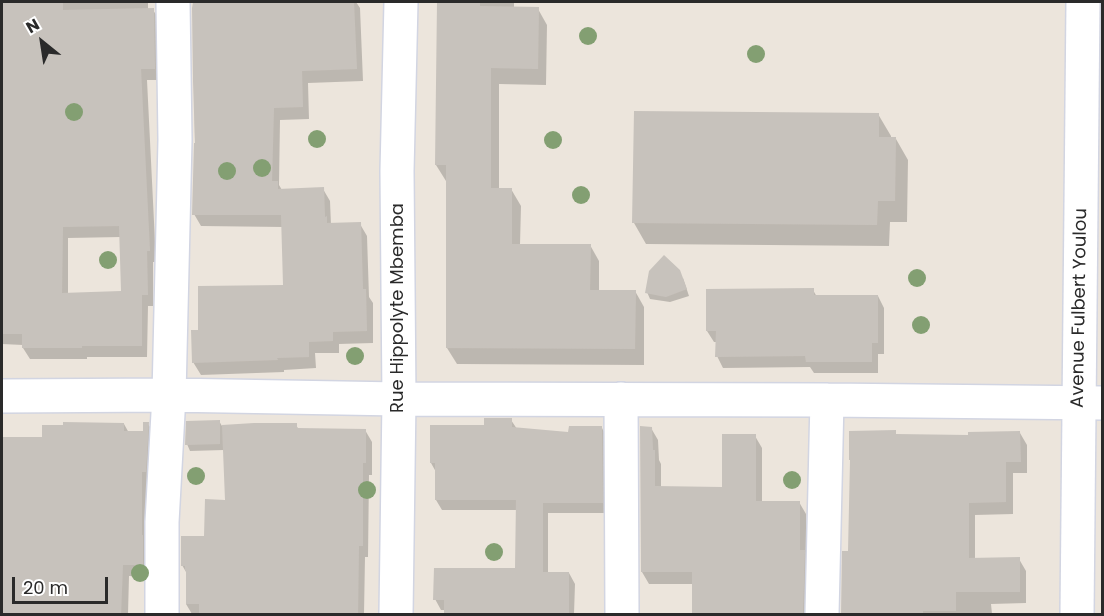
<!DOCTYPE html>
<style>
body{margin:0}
#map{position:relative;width:1104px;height:616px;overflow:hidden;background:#ece5dc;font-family:Poppins,sans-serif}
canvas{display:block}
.frame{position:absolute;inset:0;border:3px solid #2a2a2a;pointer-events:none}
.north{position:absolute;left:12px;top:12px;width:60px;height:60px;-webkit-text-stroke:4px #fff;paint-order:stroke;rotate:330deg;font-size:16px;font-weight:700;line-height:24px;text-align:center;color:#2a2a2a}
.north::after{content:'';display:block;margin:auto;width:21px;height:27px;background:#2a2a2a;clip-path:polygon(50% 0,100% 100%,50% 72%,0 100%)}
.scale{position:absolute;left:12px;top:577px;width:96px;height:27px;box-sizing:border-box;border:3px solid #2a2a2a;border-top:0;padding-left:8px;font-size:18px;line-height:21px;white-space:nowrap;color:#2a2a2a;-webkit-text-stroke:4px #fff;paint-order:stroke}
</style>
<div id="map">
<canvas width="1104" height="616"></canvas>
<div class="frame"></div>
<div class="north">N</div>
<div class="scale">20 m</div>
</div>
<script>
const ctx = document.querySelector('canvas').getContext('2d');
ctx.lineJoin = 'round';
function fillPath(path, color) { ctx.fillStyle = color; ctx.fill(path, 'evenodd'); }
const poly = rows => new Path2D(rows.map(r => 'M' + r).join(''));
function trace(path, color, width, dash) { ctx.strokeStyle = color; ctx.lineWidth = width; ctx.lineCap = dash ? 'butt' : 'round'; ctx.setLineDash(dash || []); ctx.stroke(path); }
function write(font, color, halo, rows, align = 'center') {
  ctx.font = font + ' Poppins,sans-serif'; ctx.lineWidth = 5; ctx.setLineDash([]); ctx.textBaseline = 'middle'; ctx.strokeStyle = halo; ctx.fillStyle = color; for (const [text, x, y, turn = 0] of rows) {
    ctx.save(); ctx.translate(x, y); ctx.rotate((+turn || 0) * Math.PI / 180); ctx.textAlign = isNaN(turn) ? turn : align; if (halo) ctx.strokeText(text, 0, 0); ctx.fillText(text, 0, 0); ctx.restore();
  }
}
const shadow = poly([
 [2,2,148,2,148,10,153,10,160,21,161,80,147,80,156,262,153,262,153,306,148,306,147,357,87,357,87,359,30,359,23,348,23,345,2,344],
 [121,237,122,292,68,294,68,238],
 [193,2,356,2,360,8,363,81,308,83,309,119,280,120,279,185,282,190,323,189,330,201,331,225,360,224,367,236,369,297,373,303,373,343,339,344,339,353,315,353,316,368,284,370,284,372,201,375,193,362,200,331,285,287,283,227,201,226,194,214,195,144],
 [438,2,514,2,514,8,538,9,547,25,546,85,499,84,499,189,511,189,521,206,520,245,590,245,599,261,599,291,635,291,644,307,644,365,457,364,447,348,447,181,446,181,436,165],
 [878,114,891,136,891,139,896,139,908,160,907,222,890,222,889,246,646,244,634,223],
 [683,278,689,296,670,302,650,299,647,292],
 [813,290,817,297,878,296,884,308,884,354,878,354,878,373,814,373,810,367,723,368,717,356,717,342,714,342,707,331],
 [511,420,517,429,570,434,602,428,607,438,608,513,548,513,548,573,569,573,575,584,574,614,446,614,446,610,441,610,435,599,517,569,517,510,442,510,436,500,436,472,431,463,485,427],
 [219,421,222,426,296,425,299,430,365,430,372,442,372,475,369,475,368,557,365,557,364,614,192,614,186,604,186,572,182,565,205,537,227,501,224,450,190,451,187,444],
 [124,424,129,433,145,433,148,424,155,435,149,577,129,576,128,614,2,614,2,438,43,439],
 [651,428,658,440,659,460,661,464,661,488,723,488,755,436,762,448,762,502,799,502,806,514,806,555,811,564,810,614,693,614,694,584,649,584,642,572],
 [1020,433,1027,445,1027,473,1013,473,1013,514,975,515,975,559,1019,559,1026,571,1026,603,991,604,992,614,842,614,849,552,897,435,969,436]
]);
const building = poly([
 [2,2,63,2,63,10,154,8,155,69,141,69,150,251,147,251,148,295,142,295,142,346,82,346,82,348,22,348,22,334,2,334],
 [119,226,121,291,62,293,63,227],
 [193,2,354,2,357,69,302,71,303,107,274,108,272,181,278,181,278,189,324,187,325,217,327,216,327,223,361,222,363,289,366,289,367,331,333,332,333,341,309,342,309,357,277,358,278,360,192,363,191,330,198,330,198,286,283,285,281,215,192,215,194,143,195,143,193,81,192,8],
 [437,2,480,2,480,6,539,7,538,69,491,68,491,188,512,188,512,244,591,244,590,290,636,290,635,349,446,348,446,165,435,165],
 [634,111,879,113,879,137,896,137,895,201,878,201,877,225,632,223],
 [664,255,680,270,687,289,666,297,645,293,649,271],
 [814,288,814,295,878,295,878,343,872,343,872,362,806,362,805,356,715,357,716,331,706,331,706,289],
 [484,418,512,418,512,427,568,432,569,426,602,426,603,503,543,503,543,572,569,572,569,615,444,615,444,600,433,600,434,568,515,568,516,500,435,500,435,463,430,463,430,425,484,425],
 [220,420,220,444,185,445,186,421],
 [63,422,124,423,124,431,143,431,143,422,149,422,146,472,142,472,142,535,143,535,143,565,123,565,121,615,2,615,2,437,42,437,42,425,63,425],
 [254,423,297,423,297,428,366,429,366,463,363,463,363,546,359,546,358,615,199,615,199,604,186,604,186,571,185,571,185,566,181,566,181,536,204,536,205,499,225,500,222,425],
 [640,426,652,427,653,450,655,450,655,486,722,487,722,434,756,434,756,501,800,501,800,550,805,550,803,615,692,613,692,572,641,572],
 [896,430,896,434,968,435,968,432,1020,431,1021,462,1006,462,1006,502,969,503,969,558,1020,557,1020,592,956,592,956,611,923,611,923,615,841,615,842,551,848,551,850,460,849,460,849,431]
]);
const minor = poly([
 [2,396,169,395,399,399,827,400,1102,403],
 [621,399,622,614],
 [162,614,162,522,169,395,175,140,173,2],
 [396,614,399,399,397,171,401,2],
 [822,614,827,400]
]);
const secondary = poly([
 [1077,614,1083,2]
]);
const trees = [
 [588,36],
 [756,54],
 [74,112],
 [317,139],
 [553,140],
 [262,168],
 [227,171],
 [581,195],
 [108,260],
 [917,278],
 [921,325],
 [355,356],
 [196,476],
 [792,480],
 [367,490],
 [494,552],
 [140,573]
];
const streetNames = [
 ["Rue Hippolyte Mbemba",398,308,-90],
 ["Avenue Fulbert Youlou",1080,308,-89]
];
fillPath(shadow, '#0003');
fillPath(building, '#c7c2bc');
trace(minor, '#d2d5e2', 36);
trace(secondary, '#d2d5e2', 36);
trace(minor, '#fff', 33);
trace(secondary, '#fff', 33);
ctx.fillStyle = '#839f72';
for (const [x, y] of trees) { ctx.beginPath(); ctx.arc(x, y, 9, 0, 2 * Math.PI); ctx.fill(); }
write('18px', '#2a2a2a', '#fff', streetNames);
</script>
